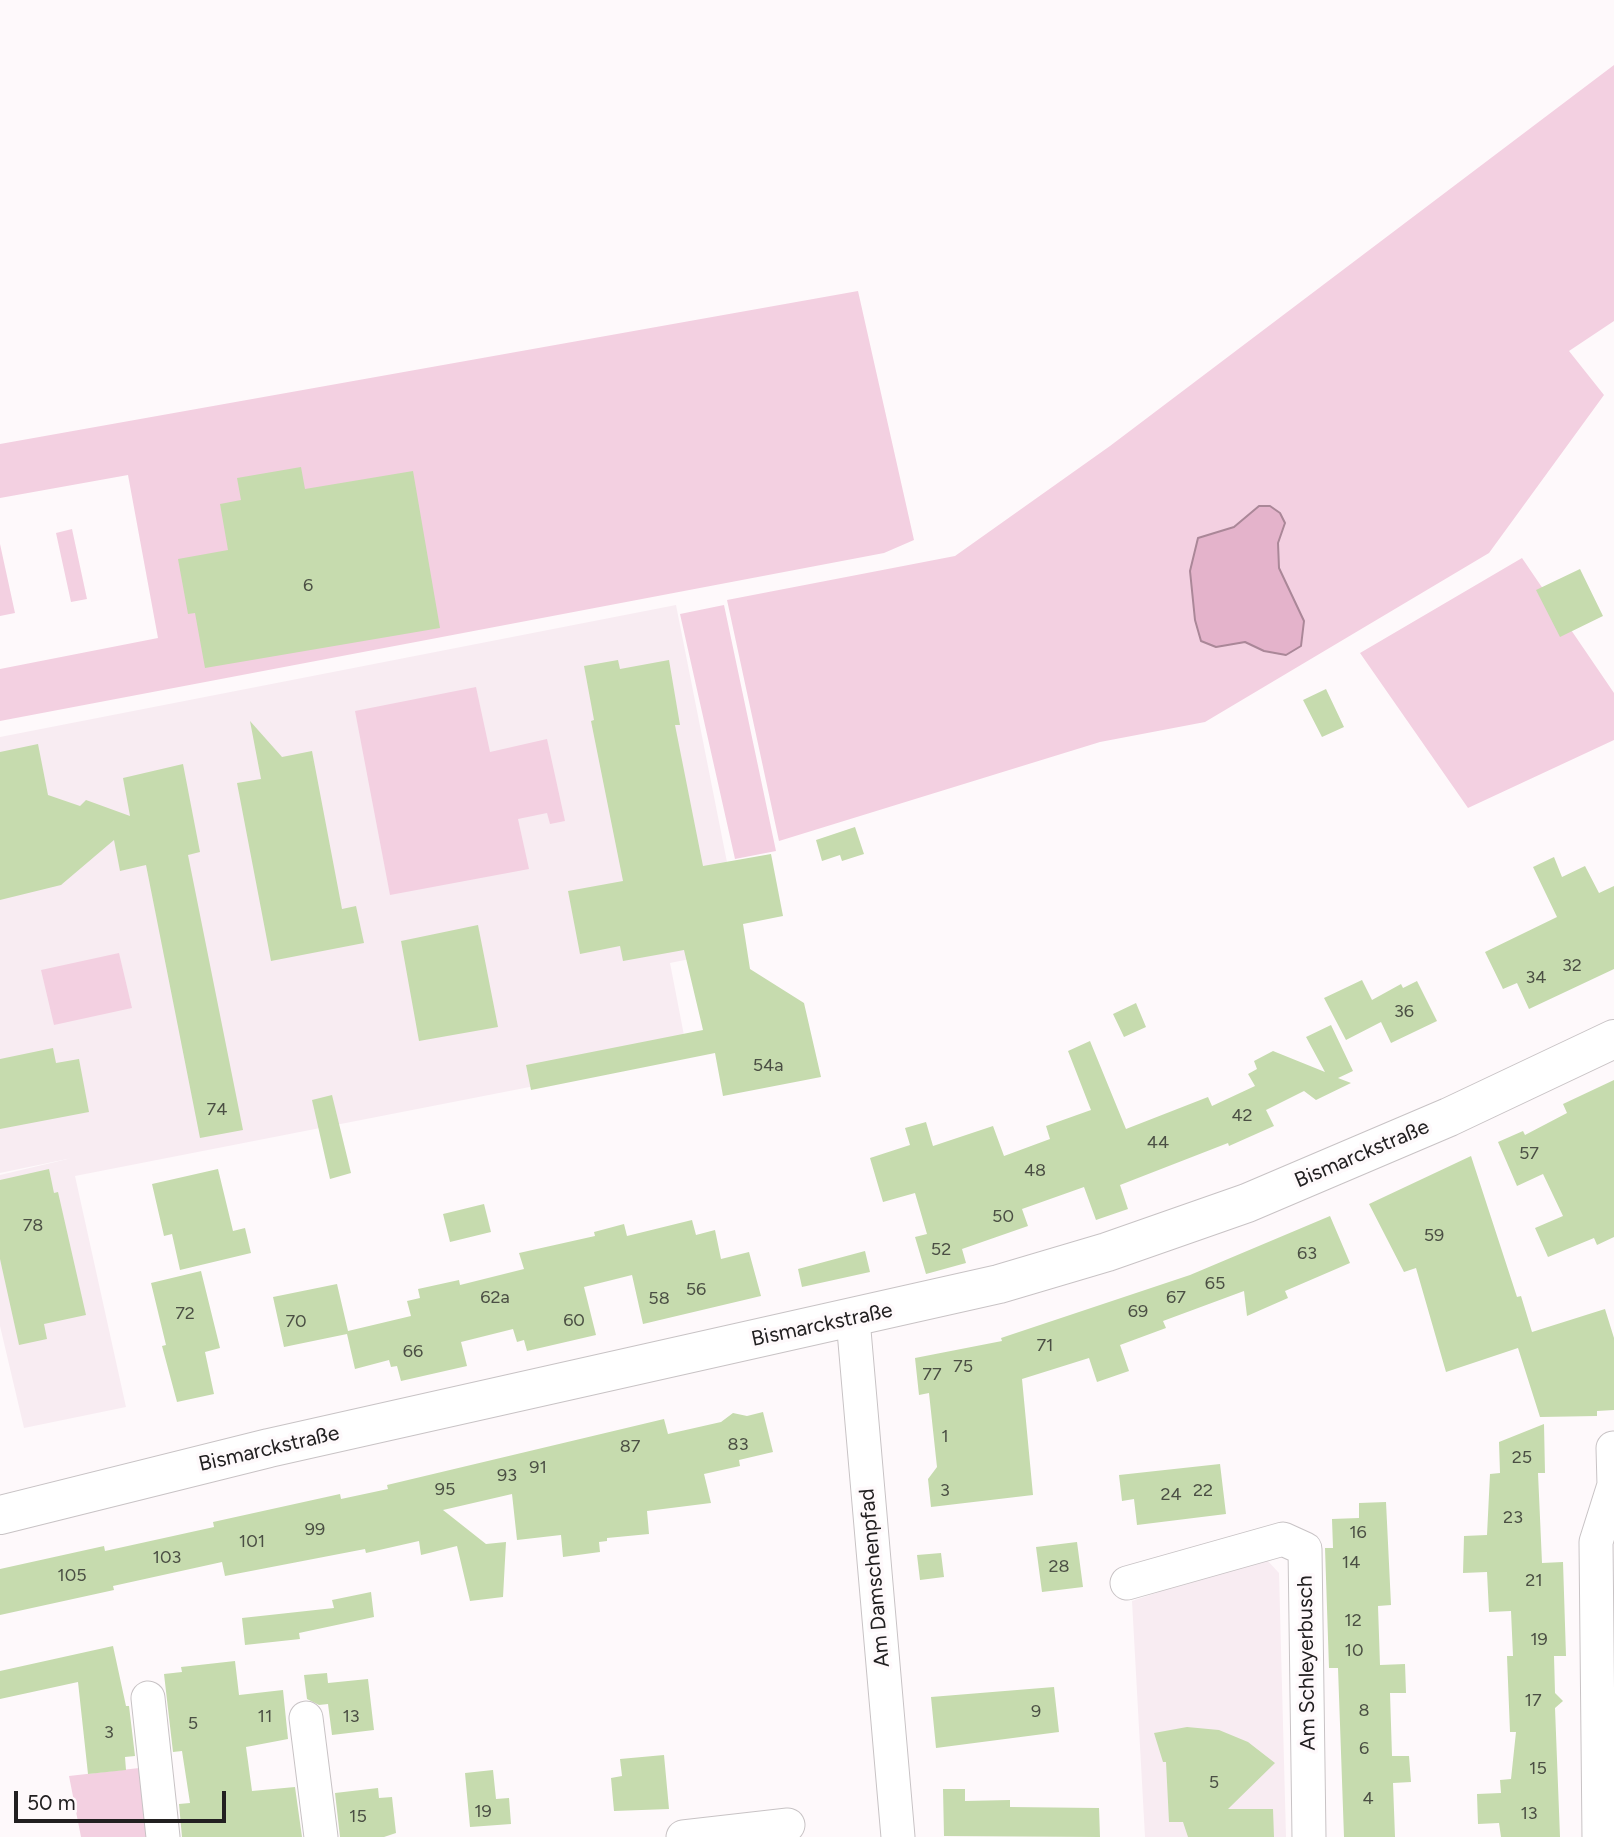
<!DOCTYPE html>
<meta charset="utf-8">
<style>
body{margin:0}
#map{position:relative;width:1614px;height:1837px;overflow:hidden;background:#fef9fb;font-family:Figtree,sans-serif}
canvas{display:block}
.scale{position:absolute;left:14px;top:1791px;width:212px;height:32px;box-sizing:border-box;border:4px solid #222021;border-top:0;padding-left:9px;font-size:21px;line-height:24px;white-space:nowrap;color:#222021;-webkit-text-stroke:5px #fef9fb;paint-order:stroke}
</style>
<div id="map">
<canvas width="1614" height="1837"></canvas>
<div class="scale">50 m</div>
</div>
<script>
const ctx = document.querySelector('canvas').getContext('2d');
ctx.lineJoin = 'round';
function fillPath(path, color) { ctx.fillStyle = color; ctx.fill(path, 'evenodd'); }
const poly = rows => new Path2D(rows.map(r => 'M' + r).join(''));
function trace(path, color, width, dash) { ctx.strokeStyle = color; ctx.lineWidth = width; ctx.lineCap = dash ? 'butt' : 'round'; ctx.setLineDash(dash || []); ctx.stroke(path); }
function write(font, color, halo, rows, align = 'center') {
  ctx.font = font + ' Figtree,sans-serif'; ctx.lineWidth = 7; ctx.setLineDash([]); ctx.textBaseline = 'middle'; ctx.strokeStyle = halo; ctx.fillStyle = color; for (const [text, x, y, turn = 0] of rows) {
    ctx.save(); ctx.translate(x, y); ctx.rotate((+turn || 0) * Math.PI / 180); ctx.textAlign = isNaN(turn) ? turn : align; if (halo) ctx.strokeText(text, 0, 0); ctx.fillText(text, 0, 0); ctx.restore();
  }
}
const built = poly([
 [676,605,744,948,670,963,688,1056,75,1176,126,1407,24,1428,0,1326,0,1175,72,1158,0,1173,0,737],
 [1267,1560,1279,1573,1286,1837,1145,1837,1132,1601,1248,1562]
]);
const green = poly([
 [1614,65,1614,321,1569,351,1604,395,1489,553,1205,722,1100,742,779,841,727,600,955,556,1110,446],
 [858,291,914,540,884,553,0,721,0,669,158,638,128,475,0,498,0,444],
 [72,529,87,599,71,602,56,533],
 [0,544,15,613,0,616],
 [1522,558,1614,693,1614,740,1468,808,1360,653],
 [724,605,776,851,735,859,680,614],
 [476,687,490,752,547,739,565,821,550,824,547,813,518,819,529,869,390,895,355,711],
 [119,953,132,1008,54,1025,41,970],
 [148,1767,156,1837,81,1837,69,1776]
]);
const water = poly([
 [1259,506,1270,506,1280,513,1285,523,1278,543,1279,568,1304,621,1301,646,1286,655,1264,651,1245,642,1216,647,1201,641,1195,620,1190,571,1198,538,1234,527,1259,506]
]);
const building = poly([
 [301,467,305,489,413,471,440,628,205,668,195,613,188,614,178,559,228,550,220,504,241,500,237,478],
 [1580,569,1603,616,1560,637,1536,590],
 [618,660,620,669,669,660,680,725,675,725,703,866,771,854,783,916,743,924,750,969,804,1003,821,1077,723,1096,715,1053,531,1090,526,1065,703,1030,684,950,623,961,620,946,580,954,568,891,623,881,591,721,594,720,584,666],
 [1326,689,1344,727,1322,737,1303,700],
 [250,721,282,757,312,751,342,909,356,906,364,943,271,961,237,783,261,779],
 [38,744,48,795,80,806,86,800,130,816,123,778,183,764,200,852,188,855,243,1130,200,1138,146,865,120,871,114,840,61,885,0,900,0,752],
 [855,827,864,854,842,861,840,855,822,861,816,840],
 [1554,857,1562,877,1585,866,1599,893,1614,886,1614,969,1529,1009,1517,983,1503,989,1485,952,1557,917,1533,867],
 [478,925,498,1027,419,1041,401,941],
 [1362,980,1372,1000,1401,984,1403,988,1417,981,1437,1021,1391,1043,1381,1022,1346,1040,1324,998],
 [1136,1003,1146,1027,1124,1037,1113,1014],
 [1331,1025,1353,1071,1338,1078,1351,1083,1316,1100,1304,1091,1266,1110,1274,1126,1229,1146,1228,1143,1120,1185,1128,1209,1096,1220,1084,1187,1022,1209,1028,1226,962,1249,966,1263,926,1274,915,1237,927,1234,915,1193,883,1202,870,1158,910,1145,905,1128,926,1122,933,1146,993,1126,1004,1156,1050,1139,1046,1126,1091,1110,1068,1051,1090,1041,1126,1129,1208,1097,1212,1106,1255,1086,1248,1074,1257,1069,1254,1061,1273,1051,1325,1072,1306,1037],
 [53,1048,56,1063,79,1059,89,1112,0,1129,0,1059],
 [1614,1080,1614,1237,1597,1245,1594,1238,1548,1257,1535,1228,1563,1216,1543,1174,1517,1186,1498,1142,1523,1131,1525,1135,1567,1113,1563,1104],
 [332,1095,351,1173,330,1179,312,1100],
 [1471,1156,1517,1297,1521,1296,1532,1332,1605,1309,1614,1338,1614,1410,1597,1411,1597,1416,1540,1417,1518,1348,1446,1372,1416,1268,1404,1272,1369,1204],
 [49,1169,54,1193,58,1192,86,1315,44,1324,47,1339,19,1345,0,1259,0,1180],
 [218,1169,233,1231,245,1228,251,1253,180,1270,172,1234,164,1236,152,1184],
 [484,1204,491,1232,450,1242,443,1214],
 [1330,1216,1350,1263,1285,1291,1288,1298,1247,1316,1244,1291,1163,1321,1166,1328,1120,1345,1129,1371,1097,1382,1089,1358,1022,1379,1033,1495,931,1507,928,1479,937,1467,936,1458,929,1393,919,1395,915,1358,1002,1341,1001,1338,1190,1275],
 [692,1220,696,1235,715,1230,721,1259,749,1252,761,1296,643,1324,632,1275,584,1287,596,1335,527,1351,524,1340,517,1342,513,1329,461,1342,467,1366,401,1381,397,1366,391,1367,389,1360,355,1369,347,1334,284,1347,273,1297,337,1284,348,1331,411,1316,407,1301,420,1298,418,1289,459,1280,460,1285,524,1269,519,1253,595,1236,594,1232,624,1224,627,1236],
 [865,1251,870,1272,802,1287,798,1269],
 [201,1271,220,1348,205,1352,214,1394,177,1402,162,1346,166,1345,151,1283],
 [763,1412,773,1452,739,1460,740,1466,704,1474,711,1503,647,1511,649,1534,607,1538,607,1541,599,1542,600,1552,563,1557,561,1535,517,1540,512,1494,443,1510,486,1544,506,1542,503,1597,470,1601,457,1546,421,1555,419,1541,366,1553,365,1549,225,1576,222,1562,113,1586,114,1590,0,1615,0,1569,104,1546,105,1551,214,1527,213,1522,340,1494,341,1499,388,1489,387,1485,664,1419,668,1434,721,1422,733,1413,747,1416],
 [1544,1424,1545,1473,1538,1473,1542,1563,1563,1562,1566,1656,1554,1656,1555,1693,1563,1701,1555,1708,1560,1837,1501,1837,1499,1823,1478,1824,1477,1794,1501,1793,1500,1780,1511,1779,1516,1732,1510,1732,1507,1656,1513,1656,1511,1611,1489,1612,1487,1572,1463,1573,1464,1536,1487,1535,1490,1474,1500,1473,1499,1442],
 [1220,1464,1226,1514,1137,1525,1134,1499,1122,1501,1119,1475],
 [1386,1502,1391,1605,1378,1606,1380,1665,1405,1664,1406,1693,1390,1693,1392,1756,1409,1756,1411,1782,1393,1783,1395,1837,1344,1837,1338,1668,1329,1668,1325,1548,1333,1548,1332,1519,1359,1518,1359,1503],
 [1077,1542,1083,1587,1042,1592,1036,1547],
 [941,1553,944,1577,920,1580,917,1555],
 [371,1592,374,1617,299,1633,300,1639,245,1645,242,1618,334,1608,332,1600],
 [113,1646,126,1706,129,1706,135,1756,125,1757,126,1770,88,1774,78,1682,0,1699,0,1671],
 [235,1661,239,1695,283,1690,288,1739,246,1747,252,1791,295,1787,302,1837,182,1837,179,1804,190,1803,182,1751,173,1752,164,1674,182,1672,181,1667],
 [327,1673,328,1683,368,1679,374,1730,332,1735,328,1704,319,1705,307,1699,304,1675],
 [1054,1687,1059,1732,936,1748,931,1697],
 [1187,1727,1219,1730,1248,1742,1275,1763,1228,1809,1273,1809,1274,1837,1188,1837,1183,1822,1169,1822,1166,1762,1163,1762,1154,1733],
 [664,1755,669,1809,614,1811,611,1778,622,1776,620,1759],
 [493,1770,496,1799,509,1798,511,1824,470,1827,465,1773],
 [378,1788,379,1798,392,1797,396,1833,384,1837,340,1837,335,1793],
 [943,1789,965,1789,965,1801,1010,1800,1010,1807,1099,1808,1100,1837,944,1836]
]);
const street = poly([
 [853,1319,898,1837],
 [1127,1583,1283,1539,1305,1549,1309,1837],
 [148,1698,163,1837],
 [306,1718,321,1837],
 [683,1837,788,1825],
 [1599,1837,1596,1542,1614,1485,1613,1448]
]);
const secondary = poly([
 [0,1515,269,1448,999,1284,1107,1252,1247,1203,1449,1117,1614,1039]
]);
const numberNames = [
 ["6",308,586],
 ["32",1572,966],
 ["34",1536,978],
 ["36",1404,1012],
 ["54a",768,1066],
 ["74",217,1110],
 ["42",1242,1116],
 ["44",1158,1143],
 ["57",1529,1154],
 ["48",1035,1171],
 ["50",1003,1217],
 ["78",33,1226],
 ["59",1434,1236],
 ["52",941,1250],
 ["63",1307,1254],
 ["65",1215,1284],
 ["56",696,1290],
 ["62a",495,1298],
 ["67",1176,1298],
 ["58",659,1299],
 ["69",1138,1312],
 ["72",185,1314],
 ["60",574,1321],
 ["70",296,1322],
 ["71",1045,1346],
 ["66",413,1352],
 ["75",963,1367],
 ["77",932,1375],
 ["1",945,1437],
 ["83",738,1445],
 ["87",630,1447],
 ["25",1522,1458],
 ["91",538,1468],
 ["93",507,1476],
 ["95",445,1490],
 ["3",945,1491],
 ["22",1203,1491],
 ["24",1171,1495],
 ["23",1513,1518],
 ["99",315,1530],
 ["16",1358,1533],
 ["101",252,1542],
 ["103",167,1558],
 ["14",1351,1563],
 ["28",1059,1567],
 ["105",72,1576],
 ["21",1534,1581],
 ["12",1353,1621],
 ["19",1539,1640],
 ["10",1354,1651],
 ["17",1533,1701],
 ["8",1364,1711],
 ["9",1036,1712],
 ["11",265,1717],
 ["13",351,1717],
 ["5",193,1724],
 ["3",109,1733],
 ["6",1364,1749],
 ["15",1538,1769],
 ["5",1214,1783],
 ["4",1368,1799],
 ["19",483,1812],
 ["13",1529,1814],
 ["15",358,1817]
];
const streetNames = [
 ["Bismarckstraße",1362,1154,-23],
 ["Bismarckstraße",822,1325,-12],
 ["Bismarckstraße",269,1449,-13],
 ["Am Damschenpfad",875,1578,-95],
 ["Am Schleyerbusch",1307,1663,-91]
];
fillPath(built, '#f8ecf2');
fillPath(green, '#f3d0e1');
fillPath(water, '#e4b3cb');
trace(water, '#aa8798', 2);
fillPath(building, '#c6dbae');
trace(street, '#c8c3c5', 35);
trace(secondary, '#c8c3c5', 40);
trace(street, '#fff', 33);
trace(secondary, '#fff', 38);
write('18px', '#4b4f44', null, numberNames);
write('21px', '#222021', '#fef9fb', streetNames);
</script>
